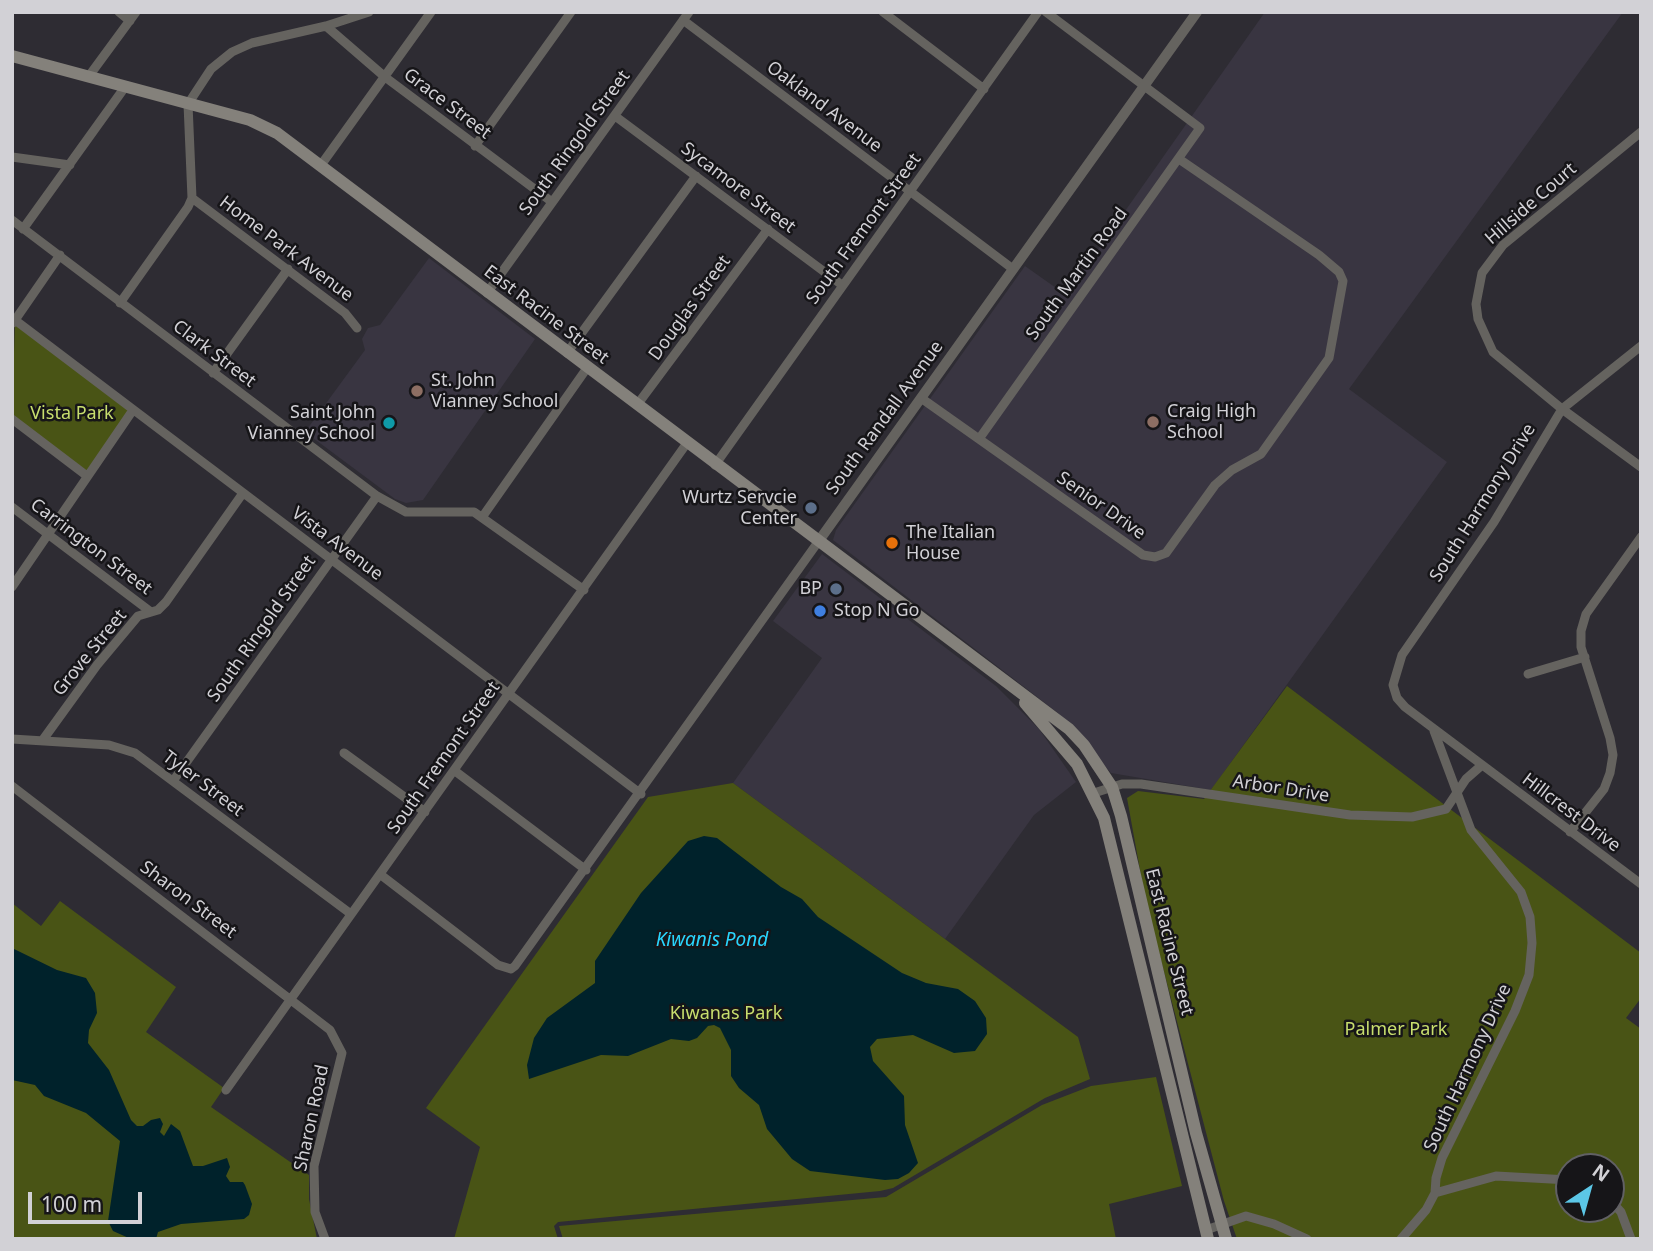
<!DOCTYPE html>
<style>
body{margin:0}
#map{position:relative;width:1653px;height:1251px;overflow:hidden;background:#2e2c33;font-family:"Noto Sans",sans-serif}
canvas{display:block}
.frame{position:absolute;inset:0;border:14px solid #d2d1d6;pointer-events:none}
.north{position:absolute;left:1555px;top:1153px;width:70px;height:70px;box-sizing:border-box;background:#161518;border:2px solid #616064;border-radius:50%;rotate:36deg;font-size:19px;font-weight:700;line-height:28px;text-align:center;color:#d2d1d6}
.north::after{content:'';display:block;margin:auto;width:24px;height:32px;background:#5cc7e7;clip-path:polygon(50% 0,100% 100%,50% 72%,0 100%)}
.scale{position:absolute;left:28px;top:1192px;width:114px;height:32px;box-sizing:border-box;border:4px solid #d2d1d6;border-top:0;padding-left:9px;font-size:21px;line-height:24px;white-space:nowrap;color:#d2d1d6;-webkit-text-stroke:5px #161518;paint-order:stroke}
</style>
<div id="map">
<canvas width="1653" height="1251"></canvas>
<div class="frame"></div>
<div class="north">N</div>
<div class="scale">100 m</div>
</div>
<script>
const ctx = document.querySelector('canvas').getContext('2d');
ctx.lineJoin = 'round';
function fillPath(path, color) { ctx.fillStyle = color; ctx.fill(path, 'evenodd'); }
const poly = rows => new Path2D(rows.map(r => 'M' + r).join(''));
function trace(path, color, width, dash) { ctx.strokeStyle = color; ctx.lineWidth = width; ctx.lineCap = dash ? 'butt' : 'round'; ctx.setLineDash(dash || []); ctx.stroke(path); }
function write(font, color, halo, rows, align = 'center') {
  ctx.font = font + ' "Noto Sans",sans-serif'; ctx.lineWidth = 5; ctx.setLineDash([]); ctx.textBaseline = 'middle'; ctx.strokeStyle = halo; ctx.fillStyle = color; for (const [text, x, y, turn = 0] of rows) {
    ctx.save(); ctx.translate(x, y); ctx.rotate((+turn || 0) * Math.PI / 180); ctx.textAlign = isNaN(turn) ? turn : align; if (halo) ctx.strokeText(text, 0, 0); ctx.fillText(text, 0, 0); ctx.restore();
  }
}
const built = poly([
 [1265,12,1623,12,1349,389,1447,462,1211,790,1111,773,1058,713,833,540,836,530,1025,266,1066,295],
 [429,258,535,339,423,500,406,503,395,499,305,432,365,350,362,339,368,328,380,325],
 [822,554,996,686,1039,729,1076,782,1034,815,945,939,733,783,822,658,773,621]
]);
const green = poly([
 [15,320,133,410,87,476,12,419],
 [1287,686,1641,953,1641,998,1626,1018,1641,1029,1641,1239,1237,1239,1224,1201,1146,903,1127,798,1138,791,1204,799],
 [1569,1167,1611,1167,1611,1209,1569,1209],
 [733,783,1078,1037,1090,1079,1045,1098,893,1188,880,1191,558,1222,554,1226,558,1239,454,1239,480,1147,426,1108,648,797],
 [60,901,176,987,146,1032,224,1088,211,1107,309,1175,309,1199,317,1239,12,1239,12,903,41,926],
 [1156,1077,1182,1186,1109,1204,1116,1239,563,1239,559,1226,886,1197,1042,1105,1091,1086]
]);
const water = poly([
 [704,836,717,838,781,887,802,899,818,917,902,973,926,983,958,989,975,1001,986,1018,987,1034,975,1051,954,1053,913,1035,877,1039,870,1047,873,1061,904,1096,905,1125,918,1163,909,1173,898,1179,885,1180,810,1171,792,1159,767,1129,759,1105,739,1088,731,1076,731,1050,720,1028,714,1025,708,1026,697,1038,689,1041,671,1039,628,1056,601,1055,529,1079,527,1065,534,1038,547,1018,595,983,595,961,641,893,688,841],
 [12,948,57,970,86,978,95,993,97,1013,89,1030,88,1043,109,1070,131,1120,137,1126,143,1126,151,1120,160,1118,163,1124,160,1132,164,1136,171,1124,180,1131,193,1166,203,1166,227,1158,230,1167,226,1176,230,1182,243,1182,245,1185,252,1204,249,1215,244,1219,181,1224,158,1232,156,1239,131,1239,113,1231,108,1221,120,1141,86,1113,44,1096,35,1085,12,1080]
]);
const minor = poly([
 [119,12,130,21],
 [883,12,984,89],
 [683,20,1013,269],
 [326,26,385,77,552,202],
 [89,76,136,12],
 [615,116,842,285],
 [1641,132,1503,245,1482,273,1476,304,1478,319,1493,352,1562,409,1641,467],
 [475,146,571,12],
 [12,157,70,165],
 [321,165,431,12],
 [192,198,345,313,357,328],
 [12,220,377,496,406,512,474,512,584,590],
 [23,229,125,87],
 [487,293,689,12],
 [120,303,188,207,192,198,188,104,211,69,232,52,252,43,326,26,369,12],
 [15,320,641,794],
 [13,323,60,255],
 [1641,346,1562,409,1494,522,1402,655,1393,685,1397,698,1405,707,1641,884],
 [567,353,696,176],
 [213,373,288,269],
 [921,398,1143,555,1155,557,1166,553,1215,485,1232,470,1261,454,1329,358,1343,281,1339,272,1319,255,1179,159],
 [637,405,768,229],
 [12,419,87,476],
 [979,439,1200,128,1046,12],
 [715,465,1038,12],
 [12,507,151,612],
 [483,516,587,368],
 [12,587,133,410],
 [1528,674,1585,657],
 [12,739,109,745,135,753,351,914],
 [42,741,97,665,138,616,158,610,166,602,243,493],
 [344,753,425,812],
 [455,771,586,870],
 [173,781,377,496],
 [12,786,330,1030,342,1053,314,1166,315,1212,325,1239],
 [1094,793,1122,784,1141,784,1350,815,1412,817,1446,809,1466,779,1482,765],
 [1570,832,1604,789,1610,773,1613,755,1610,738,1581,647,1581,631,1586,614,1641,537],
 [381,875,498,965,511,969,515,966,818,542],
 [226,1090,687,443],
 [1435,1193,1496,1176,1569,1180],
 [1611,1201,1621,1212,1631,1239],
 [1206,1230,1246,1216,1274,1224,1307,1239],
 [1401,1239,1426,1210,1435,1193,1436,1178,1442,1158,1515,1011,1529,975,1532,943,1530,917,1521,892,1471,830,1434,731]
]);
const tertiary = poly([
 [818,542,1197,12]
]);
const secondary = poly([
 [12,56,250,120,277,133,1069,729,1084,745,1112,787,1121,816,1196,1133,1226,1239],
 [1025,703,1077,764,1104,818,1208,1239]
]);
const markers = [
 [417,391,7,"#8d6e63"],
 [1153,422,7,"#8d6e63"],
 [389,423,7,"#0f9aa8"],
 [811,508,7,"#5c6f8a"],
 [892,543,7,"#e8710a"],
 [836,589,7,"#5c6f8a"],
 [820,611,7,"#3f7fe0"]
];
const streetNames = [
 ["Grace Street",447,104,37],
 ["Oakland Avenue",824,107,37],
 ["South Ringold Street",575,143,-54],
 ["Sycamore Street",738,188,37],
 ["Hillside Court",1531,204,-41],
 ["South Fremont Street",864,229,-54],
 ["Home Park Avenue",286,249,37],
 ["South Martin Road",1077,274,-54],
 ["Douglas Street",690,308,-54],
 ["East Racine Street",546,315,37],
 ["Clark Street",214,354,37],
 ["South Randall Avenue",885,418,-54],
 ["South Harmony Drive",1483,503,-58],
 ["Senior Drive",1101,506,35],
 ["Vista Avenue",337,544,37],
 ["Carrington Street",91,547,37],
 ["South Ringold Street",262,629,-55],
 ["Grove Street",90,653,-51],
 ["South Fremont Street",444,758,-55],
 ["Tyler Street",203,784,37],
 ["Arbor Drive",1281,789,9],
 ["Hillcrest Drive",1571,813,37],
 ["Sharon Street",188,900,37],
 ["East Racine Street",1169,942,76],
 ["South Harmony Drive",1468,1068,-65],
 ["Sharon Road",312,1118,-78]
];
const poiNames = [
 ["St. John",431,381],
 ["Vianney School",431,402],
 ["Craig High",1167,412],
 ["School",1167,433],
 ["Saint John",375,413,"right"],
 ["Vianney School",375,434,"right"],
 ["Wurtz Servcie",797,498,"right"],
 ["Center",797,519,"right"],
 ["The Italian",906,533],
 ["House",906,554],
 ["BP",822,589,"right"],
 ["Stop N Go",834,611]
];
const parkNames = [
 ["Vista Park",72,414],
 ["Kiwanas Park",726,1014],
 ["Palmer Park",1396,1030]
];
const waterNames = [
 ["Kiwanis Pond",712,941]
];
fillPath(built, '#393541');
fillPath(green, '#495415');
fillPath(water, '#00222b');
trace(minor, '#65635f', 9);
trace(tertiary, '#65635f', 10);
trace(secondary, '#84817b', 12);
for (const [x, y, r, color] of markers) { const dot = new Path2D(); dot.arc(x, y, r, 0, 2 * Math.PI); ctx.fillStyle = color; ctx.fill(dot); trace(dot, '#161518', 2.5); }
write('18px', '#d2d1d6', '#161518', streetNames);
write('18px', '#d2d1d6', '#161518', poiNames, 'left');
write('18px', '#c8de6e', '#161518', parkNames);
write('italic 19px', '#29d5fd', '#161518', waterNames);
</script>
